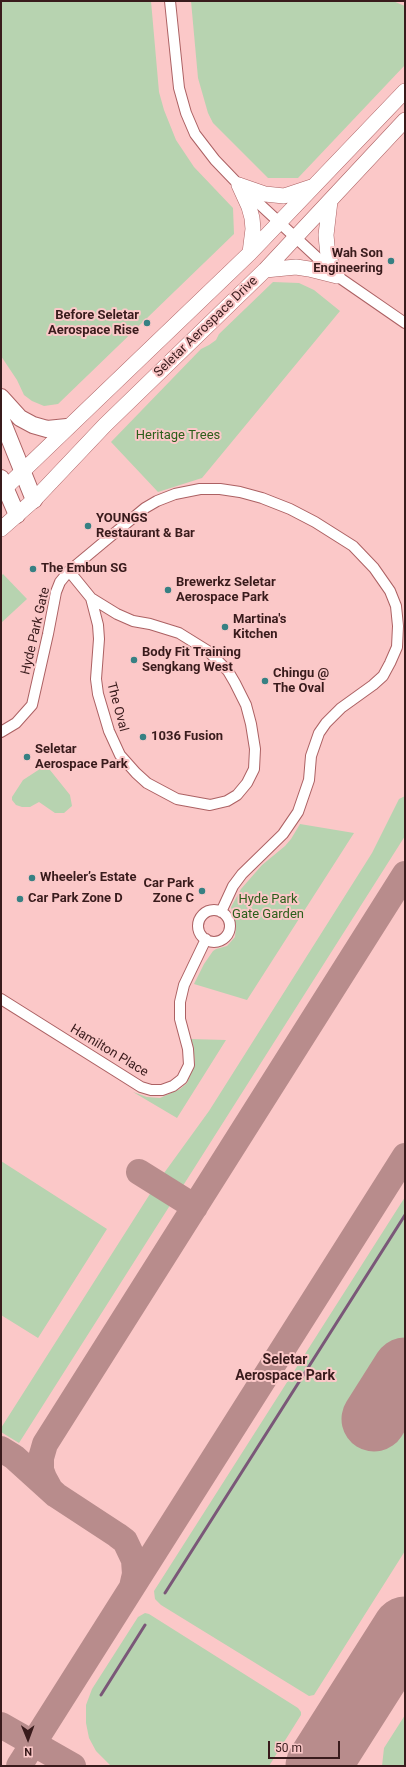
<!DOCTYPE html>
<meta charset="utf-8">
<style>
body{margin:0}
#map{position:relative;width:406px;height:1767px;overflow:hidden;background:#fbc8c8;font-family:Roboto,sans-serif}
canvas{display:block}
.frame{position:absolute;inset:0;border:2px solid #391b1c;pointer-events:none}
.north{position:absolute;left:8px;top:1719px;width:40px;height:40px;-webkit-text-stroke:3px #fbc8c8;paint-order:stroke;rotate:179deg;font-size:11px;font-weight:700;line-height:16px;text-align:center;color:#391b1c}
.north::after{content:'';display:block;margin:auto;width:14px;height:18px;background:#391b1c;clip-path:polygon(50% 0,100% 100%,50% 72%,0 100%)}
.scale{position:absolute;left:268px;top:1741px;width:72px;height:18px;box-sizing:border-box;border:2px solid #391b1c;border-top:0;padding-left:5px;font-size:12px;line-height:14px;white-space:nowrap;color:#391b1c;-webkit-text-stroke:3px #fbc8c8;paint-order:stroke}
</style>
<div id="map">
<canvas width="406" height="1767"></canvas>
<div class="frame"></div>
<div class="north">N</div>
<div class="scale">50 m</div>
</div>
<script>
const ctx = document.querySelector('canvas').getContext('2d');
ctx.lineJoin = 'round';
function fillPath(path, color) { ctx.fillStyle = color; ctx.fill(path, 'evenodd'); }
const poly = rows => new Path2D(rows.map(r => 'M' + r).join(''));
function trace(path, color, width, dash) { ctx.strokeStyle = color; ctx.lineWidth = width; ctx.lineCap = dash ? 'butt' : 'round'; ctx.setLineDash(dash || []); ctx.stroke(path); }
function write(font, color, halo, rows, align = 'center') {
  ctx.font = font + ' Roboto,sans-serif'; ctx.lineWidth = 4; ctx.setLineDash([]); ctx.textBaseline = 'middle'; ctx.strokeStyle = halo; ctx.fillStyle = color; for (const [text, x, y, turn = 0] of rows) {
    ctx.save(); ctx.translate(x, y); ctx.rotate((+turn || 0) * Math.PI / 180); ctx.textAlign = isNaN(turn) ? turn : align; if (halo) ctx.strokeText(text, 0, 0); ctx.fillText(text, 0, 0); ctx.restore();
  }
}
const green = poly([
 [1,1,151,1,159,92,164,110,176,140,194,167,233,208,234,234,58,404,44,406,32,401,24,395,17,380,1,356],
 [191,1,393,1,405,6,405,65,298,178,268,178,213,123,208,113,198,78],
 [273,282,299,283,314,290,340,311,202,478,158,492,111,442,201,349,209,345,216,340,219,334],
 [3,574,27,599,1,623,1,576],
 [46,765,70,795,72,806,64,813,55,813,39,802,30,807,22,807,16,805,12,800,12,797,23,780],
 [405,796,405,836,179,1192,159,1180,209,1111,372,853,399,799],
 [300,824,354,833,247,1000,194,984,204,964,213,951,216,949,227,946,235,937,236,925,231,907,241,889,262,865,285,846,291,839],
 [190,1039,226,1040,177,1118,133,1092,147,1097,160,1098,180,1089,187,1083,195,1063,193,1045],
 [1,1161,107,1229,38,1338,1,1315],
 [155,1186,174,1199,19,1443,1,1432,1,1428],
 [405,1197,405,1551,314,1695,309,1696,161,1605,155,1599,154,1591],
 [145,1613,149,1614,298,1708,301,1712,301,1715,269,1766,111,1766,96,1751,89,1738,86,1723,86,1705,92,1689,138,1617],
 [405,1715,405,1766,382,1766,384,1748]
]);
const stream = poly([
 [165,1593,405,1215],
 [101,1695,145,1625]
]);
const taxiway = poly([
 [139,1172,195,1207],
 [1,1449,14,1457,56,1495,117,1535,125,1541,134,1560,135,1574,132,1587],
 [50,1489,44,1478,41,1470,41,1458,45,1444,405,874],
 [1,1725,73,1766],
 [335,1740,334,1753,336,1766],
 [19,1766,405,1156]
]);
const runway = poly([
 [374,1419,405,1370],
 [318,1766,405,1629]
]);
const street = poly([
 [170,1,179,88,186,113,195,134,215,160,239,185,337,276,405,323],
 [69,571,91,598,117,614,133,621,150,624,179,633,208,651,228,671,235,683,246,705,251,724,255,749,254,769,247,783,237,795,227,801,210,805,177,799,147,783,136,773,120,755,109,731,98,694,96,679,99,639,98,625,91,598],
 [1,732,16,723,32,705,48,634,56,592,60,582,69,571,105,541,145,508,157,501,175,494,200,489,220,489,240,492,262,498,290,509,315,522,353,546,374,568,390,591,396,606,398,626,397,647,390,663,383,676,373,685,341,708,326,723,319,733,311,756,309,780,298,812,283,834,242,874,233,886,221,912],
 '198 926a16 16 0 1 1 32 0a16 16 0 1 1-32 0Z',
 [1,999,141,1087,151,1090,162,1090,173,1086,182,1079,189,1065,188,1049,180,1019,180,1002,184,985,206,939]
]);
const secondary = poly([
 [239,185,265,194,284,196,311,187],
 [239,185,249,207,252,218,253,229,250,253],
 [330,201,326,235,328,256,337,276],
 [265,270,296,267,309,269,337,276],
 [1,492,250,253,405,91],
 [1,529,34,500,105,425,265,270,405,120]
]);
const primary = poly([
 [1,397,20,418,33,425,47,429,67,427],
 [1,418,34,500],
 [1,478,17,515]
]);
const markers = [
 [391,261,4,"#378083"],
 [147,323,4,"#378083"],
 [88,526,4,"#378083"],
 [33,569,4,"#378083"],
 [168,590,4,"#378083"],
 [225,627,4,"#378083"],
 [134,660,4,"#378083"],
 [265,681,4,"#378083"],
 [143,737,4,"#378083"],
 [27,757,4,"#378083"],
 [32,878,4,"#378083"],
 [202,891,4,"#378083"],
 [20,899,4,"#378083"]
];
const poiNames = [
 ["Wah Son",383,254,"right"],
 ["Engineering",383,269,"right"],
 ["Before Seletar",139,316,"right"],
 ["Aerospace Rise",139,331,"right"],
 ["YOUNGS",96,519],
 ["Restaurant & Bar",96,534],
 ["The Embun SG",41,569],
 ["Brewerkz Seletar",176,583],
 ["Aerospace Park",176,598],
 ["Martina's",233,620],
 ["Kitchen",233,635],
 ["Body Fit Training",142,653],
 ["Sengkang West",142,668],
 ["Chingu @",273,674],
 ["The Oval",273,689],
 ["1036 Fusion",151,737],
 ["Seletar",35,750],
 ["Aerospace Park",35,765],
 ["Wheeler’s Estate",40,878],
 ["Car Park",194,884,"right"],
 ["Zone C",194,899,"right"],
 ["Car Park Zone D",28,899]
];
const streetNames = [
 ["Seletar Aerospace Drive",206,327,-44],
 ["Hyde Park Gate",36,631,-77],
 ["The Oval",117,707,75],
 ["Hamilton Place",109,1051,31]
];
const parkNames = [
 ["Heritage Trees",178,436],
 ["Hyde Park",268,900],
 ["Gate Garden",268,915]
];
const neighbourhoodNames = [
 ["Seletar",285,1360],
 ["Aerospace Park",285,1376]
];
fillPath(green, '#b7d3b0');
trace(stream, '#7a5778', 3);
trace(taxiway, '#b88c8c', 26);
trace(runway, '#b88c8c', 65);
trace(street, '#ac6163', 12);
trace(secondary, '#ac6163', 16);
trace(primary, '#ac6163', 18);
trace(street, '#fff', 10);
trace(secondary, '#fff', 15);
trace(primary, '#fff', 16);
for (const [x, y, r, color] of markers) { const dot = new Path2D(); dot.arc(x, y, r, 0, 2 * Math.PI); ctx.fillStyle = color; ctx.fill(dot); trace(dot, '#fbc8c8', 1.5); }
write('bold 13px', '#391b1c', '#fbc8c8', poiNames, 'left');
write('13px', '#391b1c', '#fbc8c8', streetNames);
write('13px', '#2c5f1b', '#fbc8c8', parkNames);
write('bold 14px', '#391b1c', '#fbc8c8', neighbourhoodNames);
</script>
